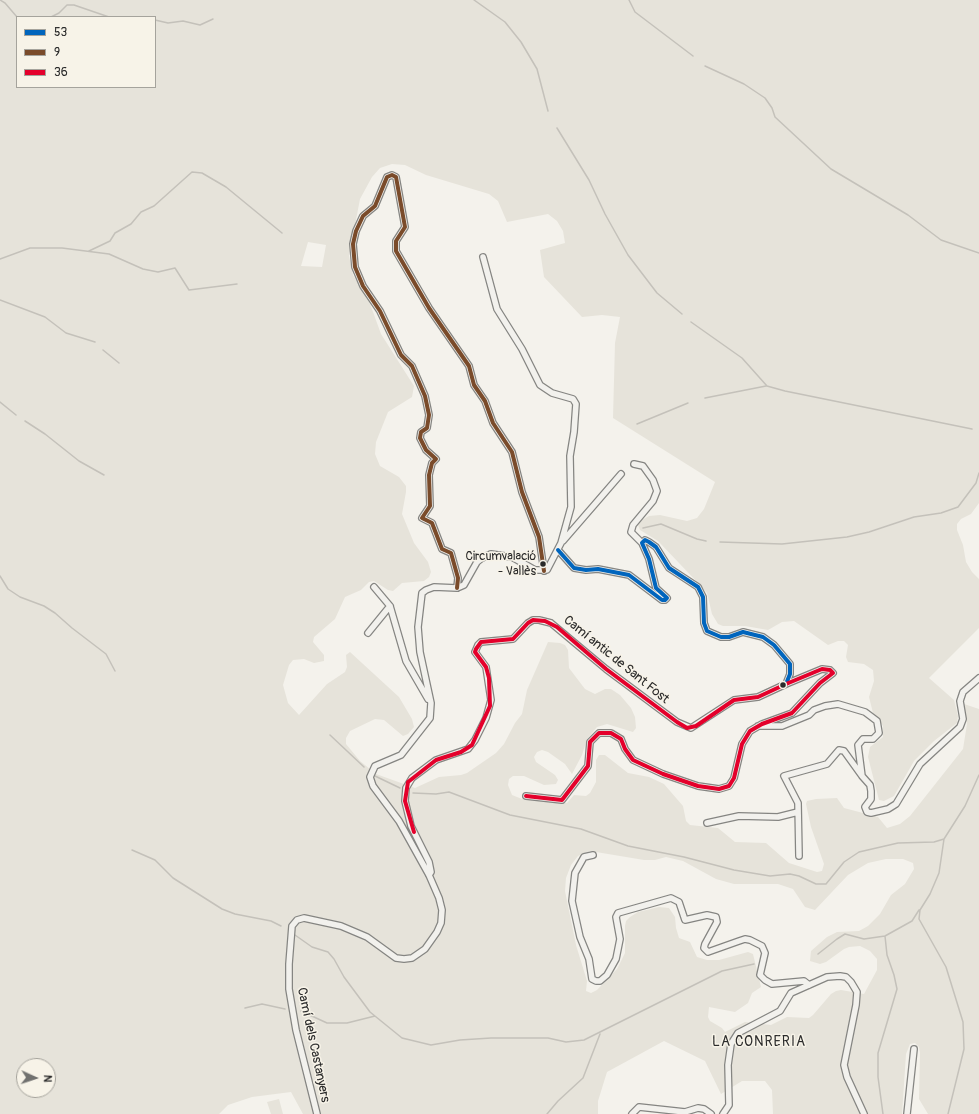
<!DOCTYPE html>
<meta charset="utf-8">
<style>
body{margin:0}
#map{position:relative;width:979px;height:1114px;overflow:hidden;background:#f4f2ec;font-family:Pangolin,sans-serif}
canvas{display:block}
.legend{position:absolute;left:16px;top:16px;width:140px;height:72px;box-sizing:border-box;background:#f7f3e8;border:1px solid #a5a39c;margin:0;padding:5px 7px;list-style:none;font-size:12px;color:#2b2b2b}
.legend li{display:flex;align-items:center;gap:8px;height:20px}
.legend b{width:20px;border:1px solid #a5a39c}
.north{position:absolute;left:16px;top:1058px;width:40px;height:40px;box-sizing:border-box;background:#f7f3e8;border:1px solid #a5a39c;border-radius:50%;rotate:93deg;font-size:11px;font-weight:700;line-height:16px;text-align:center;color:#2b2b2b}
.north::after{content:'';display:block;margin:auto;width:14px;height:18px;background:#71716f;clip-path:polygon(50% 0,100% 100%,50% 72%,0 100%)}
</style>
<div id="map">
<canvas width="979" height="1114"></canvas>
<ul class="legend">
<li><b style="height:5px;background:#0065bd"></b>53</li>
<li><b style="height:5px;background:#7a4b2a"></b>9</li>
<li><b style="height:5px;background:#e4002b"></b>36</li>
</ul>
<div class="north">N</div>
</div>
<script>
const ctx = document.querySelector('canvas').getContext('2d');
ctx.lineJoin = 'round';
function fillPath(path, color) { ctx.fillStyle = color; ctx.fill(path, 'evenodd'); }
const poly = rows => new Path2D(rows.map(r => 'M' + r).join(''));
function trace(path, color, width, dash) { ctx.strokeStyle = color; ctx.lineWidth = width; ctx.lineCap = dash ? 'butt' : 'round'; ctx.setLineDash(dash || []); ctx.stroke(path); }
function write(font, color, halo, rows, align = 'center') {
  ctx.font = font + ' Pangolin,sans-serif'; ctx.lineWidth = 3; ctx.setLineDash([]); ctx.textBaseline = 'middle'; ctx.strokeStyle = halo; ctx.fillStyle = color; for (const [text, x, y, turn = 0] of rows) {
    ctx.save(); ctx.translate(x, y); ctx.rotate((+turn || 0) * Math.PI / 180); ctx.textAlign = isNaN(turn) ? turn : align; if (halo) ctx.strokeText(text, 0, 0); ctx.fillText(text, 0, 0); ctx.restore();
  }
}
const green = poly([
 [0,0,979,0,979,503,971,514,961,519,957,524,957,530,963,545,966,562,972,572,979,579,979,628,929,678,954,700,958,716,957,723,934,741,914,761,894,796,884,801,879,800,868,757,870,747,883,737,883,726,873,713,869,697,874,681,873,670,864,664,848,662,846,657,848,645,844,641,838,641,828,645,794,621,782,622,768,630,745,626,723,626,718,624,712,614,707,593,700,585,658,541,640,530,638,525,640,521,649,516,660,515,687,521,697,518,704,509,715,482,613,418,615,343,620,317,602,315,582,317,544,277,540,250,565,243,563,231,557,221,548,214,507,222,498,201,489,194,426,175,405,165,392,164,380,168,372,177,360,199,349,256,353,275,369,301,381,334,414,386,412,397,388,412,376,442,375,454,380,466,399,477,406,486,406,492,402,514,414,543,428,562,431,572,429,577,424,581,402,583,393,591,388,590,374,581,369,582,361,590,345,597,335,619,314,637,313,642,324,655,324,661,314,663,304,659,293,660,289,665,283,685,288,703,299,715,327,684,345,672,347,667,346,655,350,652,399,697,412,719,414,727,408,734,403,736,384,720,375,719,350,731,346,738,346,744,360,761,376,774,415,788,439,777,461,775,467,773,496,753,504,744,515,723,522,714,527,690,548,642,560,643,565,645,568,650,569,668,585,689,595,694,605,689,611,689,620,695,631,708,635,717,636,728,633,732,607,724,597,727,587,739,582,755,572,774,565,764,548,752,542,750,537,752,534,757,536,762,555,775,558,780,556,784,544,785,524,776,513,776,509,779,508,785,512,795,522,799,567,803,574,795,586,796,590,793,596,782,596,760,599,755,605,755,628,773,649,777,664,784,683,806,686,821,690,825,718,828,735,842,766,843,789,863,817,872,822,871,824,864,811,827,806,804,807,801,816,799,837,798,844,808,878,817,887,828,900,824,910,816,963,749,967,724,964,704,979,709,979,1114,928,1114,919,1099,920,1053,919,1047,915,1043,910,1044,906,1054,902,1114,773,1114,772,1090,765,1081,742,1081,721,1094,705,1061,664,1041,607,1072,598,1101,598,1114,303,1114,291,1092,252,1097,228,1105,219,1114,0,1114],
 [17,17,155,17,155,87,17,87],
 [308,242,326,245,322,267,301,266],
 [590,851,644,860,655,860,666,857,683,861,716,879,734,884,778,884,793,889,805,907,815,910,848,875,868,863,886,859,903,859,913,863,914,869,905,884,891,895,880,914,868,926,859,931,837,932,827,937,811,951,810,961,820,964,826,962,844,949,849,947,860,946,870,951,877,959,877,970,864,994,841,990,836,991,831,994,813,1015,809,1018,787,1017,771,1025,745,1022,725,1032,722,1028,710,1021,708,1017,709,1007,735,1012,748,1003,752,993,761,987,753,954,748,952,719,960,707,960,697,957,690,942,679,938,676,928,675,917,669,908,659,907,638,912,630,917,626,921,625,926,625,953,617,969,597,990,591,993,586,991,587,981,576,945,565,891,566,878,571,865,578,856],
 [24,1066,48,1066,48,1090,24,1090],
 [279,1099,283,1114,271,1114,267,1102]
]);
const stream = poly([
 [0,0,5,3,17,17],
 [474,0,505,22,521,42,537,69,548,111],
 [629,0,635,12,693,56],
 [51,17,59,13,67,5,74,5,109,17],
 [127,17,130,17],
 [155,20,168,23,183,21,200,25,213,19],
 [705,66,744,84,765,98,772,108,775,117,831,169,908,215,941,240,979,253],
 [557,128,589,180,605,214,628,255,657,293,682,314],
 [89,251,110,241,115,233,131,224,141,212,154,206,192,172,202,173,226,187,282,233],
 [0,259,30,248,62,248,109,254,143,269,158,272,175,268,189,290,237,284],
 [0,300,45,317,66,333,95,342],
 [691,322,742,358,767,386,785,391,972,429],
 [103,350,119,363],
 [705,398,766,386],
 [0,402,16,415],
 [25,421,45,434,79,461,104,475],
 [637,424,688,403],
 [643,528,661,524,697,539,706,541],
 [720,542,782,544,847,537,869,532,914,517,941,513,958,507,976,483,979,473],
 [0,576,8,589,20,597,44,606,55,613,72,628,106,654,115,671],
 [330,735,364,767],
 [375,776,400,788],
 [413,793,436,794,449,792,510,815,581,829,628,846,684,857,734,870,770,876,790,874,799,876,816,884,826,884,844,862,859,852,898,843,934,842,944,839],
 [132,850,155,860,173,878,222,909,235,914,271,921,281,926],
 [295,935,312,947,328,952,334,959,344,977,370,1012,402,1038,431,1045,460,1040,491,1038,548,1038,566,1042,584,1040,722,971,754,964],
 [818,954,837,939,845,934,864,939,885,936],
 [245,1008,262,1004,285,1009],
 [301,1011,327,1023,347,1023,375,1016],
 [547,1114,558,1101,583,1078,600,1034],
 [883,1114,878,1077,878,1053,897,989,894,975,887,955,885,936,912,921,919,910],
 [948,1114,964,1049,963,1022,946,967,919,919,920,910,930,894,939,873,944,839,965,806,979,775]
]);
const street = poly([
 [634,464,643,466,653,480,657,491,653,501,633,525,631,532,642,543],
 [563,541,621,474],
 [558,550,574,568,586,570,598,569,629,575,662,600,665,600,667,598,656,588,649,559,642,543,645,540,649,542,656,547,669,568,698,587,703,597,704,623,707,631,721,637,729,637,743,632,763,637,774,645,790,664,790,674,786,684],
 [374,587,390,606,406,661,428,699],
 [457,588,458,578,451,553,442,549,432,523,422,518,430,506,429,475,432,463,436,459,426,450,420,438,421,432,427,428,429,415,425,396,412,366,401,355,380,311,363,286,355,267,353,244,356,231,363,216,375,206,387,177,392,175,396,177,405,227,396,241,396,251,429,308,469,366,474,385,485,401,493,423,512,452,522,492,539,537,544,571],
 [368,633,390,606],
 [758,726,782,726,809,715,814,710,825,706,838,704,865,712,877,721,879,733,873,739,863,739,858,745,862,776,870,785,871,791,871,799,865,807,867,812,871,813,888,809,896,804,920,764,960,727,963,719,960,701,963,692,979,678],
 [707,823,739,816,778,817,798,812],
 [593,855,584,857,575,873,572,901,580,937,589,959,592,979,596,981,600,981,607,975,616,959,620,939,616,917,618,913,671,898,679,902,685,920,707,915,716,917,717,922,705,944,704,948,708,952,739,941,745,939,750,940,762,946,765,953,760,975,765,980,772,984,804,981,809,985],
 [799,856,798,803,784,776,827,764,839,750,844,751,862,776],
 [429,875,431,872,429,862,411,826,405,801,406,788,412,778,436,760,468,749,475,740,486,718,491,700,486,667,475,652,478,645,481,642,513,639,528,623,533,620,539,620,551,623,606,669,677,722,691,728,734,700,758,697,786,684,822,669,830,670,833,673,820,683,792,713,762,724,750,731,742,744,734,778,729,786,719,789,698,786,663,774,633,760,625,749,621,739,611,733,599,733,590,742,588,766,562,800,526,796],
 [317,1114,296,1030,289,989,289,964,292,926,297,920,304,918,341,926,367,937,396,958,404,959,412,958,425,949,437,932,441,923,442,910,439,898,429,875,399,821,373,786,370,777,375,766,401,755,430,718,431,703,420,652,418,627,422,593,426,590,434,587,457,588,464,585,477,562,482,558,491,554,512,557,535,570,547,570,561,543,571,507,570,456,574,432,576,404,573,399,552,393,540,385,522,349,497,309,483,257],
 [632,1114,639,1107,685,1112,698,1108,704,1109,711,1114],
 [723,1114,729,1105,728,1065,731,1044,738,1033,780,1011,791,993,827,977,840,976,846,977,851,982,857,992,856,1005,844,1065,847,1077,864,1114],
 [907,1114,914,1049]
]);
const bus1 = poly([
 [558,550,574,568,586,570,598,569,629,575,662,600,665,600,667,598,656,588,649,559,642,543,645,540,649,542,656,547,669,568,698,587,703,597,704,623,707,631,721,637,729,637,743,632,763,637,774,645,790,664,790,674,786,684]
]);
const bus2 = poly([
 [457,588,458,578,451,553,442,549,432,523,422,518,430,506,429,475,432,463,436,459,426,450,420,438,421,432,427,428,429,415,425,396,412,366,401,355,380,311,363,286,355,267,353,244,356,231,363,216,375,206,387,177,392,175,396,177,405,227,396,241,396,251,429,308,469,366,474,385,485,401,493,423,512,452,522,492,539,537,544,571]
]);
const bus3 = poly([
 [414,832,405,801,408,782,436,760,461,752,472,745,490,706,489,678,486,667,475,652,476,649,481,642,513,639,528,623,533,620,545,621,557,627,606,669,677,722,687,728,696,726,734,700,758,697,786,684,822,669,830,670,833,673,820,683,792,713,762,724,750,731,742,744,734,778,729,786,719,789,698,786,663,774,633,760,625,749,621,739,611,733,599,733,590,742,588,766,562,800,526,796]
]);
const markers = [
 [543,564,3.5,"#2b2b2b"],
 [783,685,3.5,"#2b2b2b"]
];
const busNames = [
 ["Circumvalació",536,557],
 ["- Vallès",536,572]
];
const streetNames = [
 ["Camí antic de Sant Fost",616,660,39],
 ["Camí dels Castanyers",313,1045,78]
];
const neighbourhoodNames = [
 ["LA CONRERIA",759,1042]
];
fillPath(green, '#e6e3da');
trace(stream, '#c4c1ba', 1.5);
trace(street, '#858582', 8);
trace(street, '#f2f1ed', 5.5);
trace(bus1, '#0065bd', 4);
trace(bus2, '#7a4b2a', 4);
trace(bus3, '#e4002b', 4);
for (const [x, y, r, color] of markers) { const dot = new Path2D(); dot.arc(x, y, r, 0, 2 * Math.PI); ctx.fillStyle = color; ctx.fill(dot); trace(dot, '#f7f3e8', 1.5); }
write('12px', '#2b2b2b', '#f7f3e8', busNames, 'right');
write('13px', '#2b2b2b', '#f7f3e8', streetNames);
ctx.letterSpacing = '1px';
write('14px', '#2b2b2b', '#f7f3e8', neighbourhoodNames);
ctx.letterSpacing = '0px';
</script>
